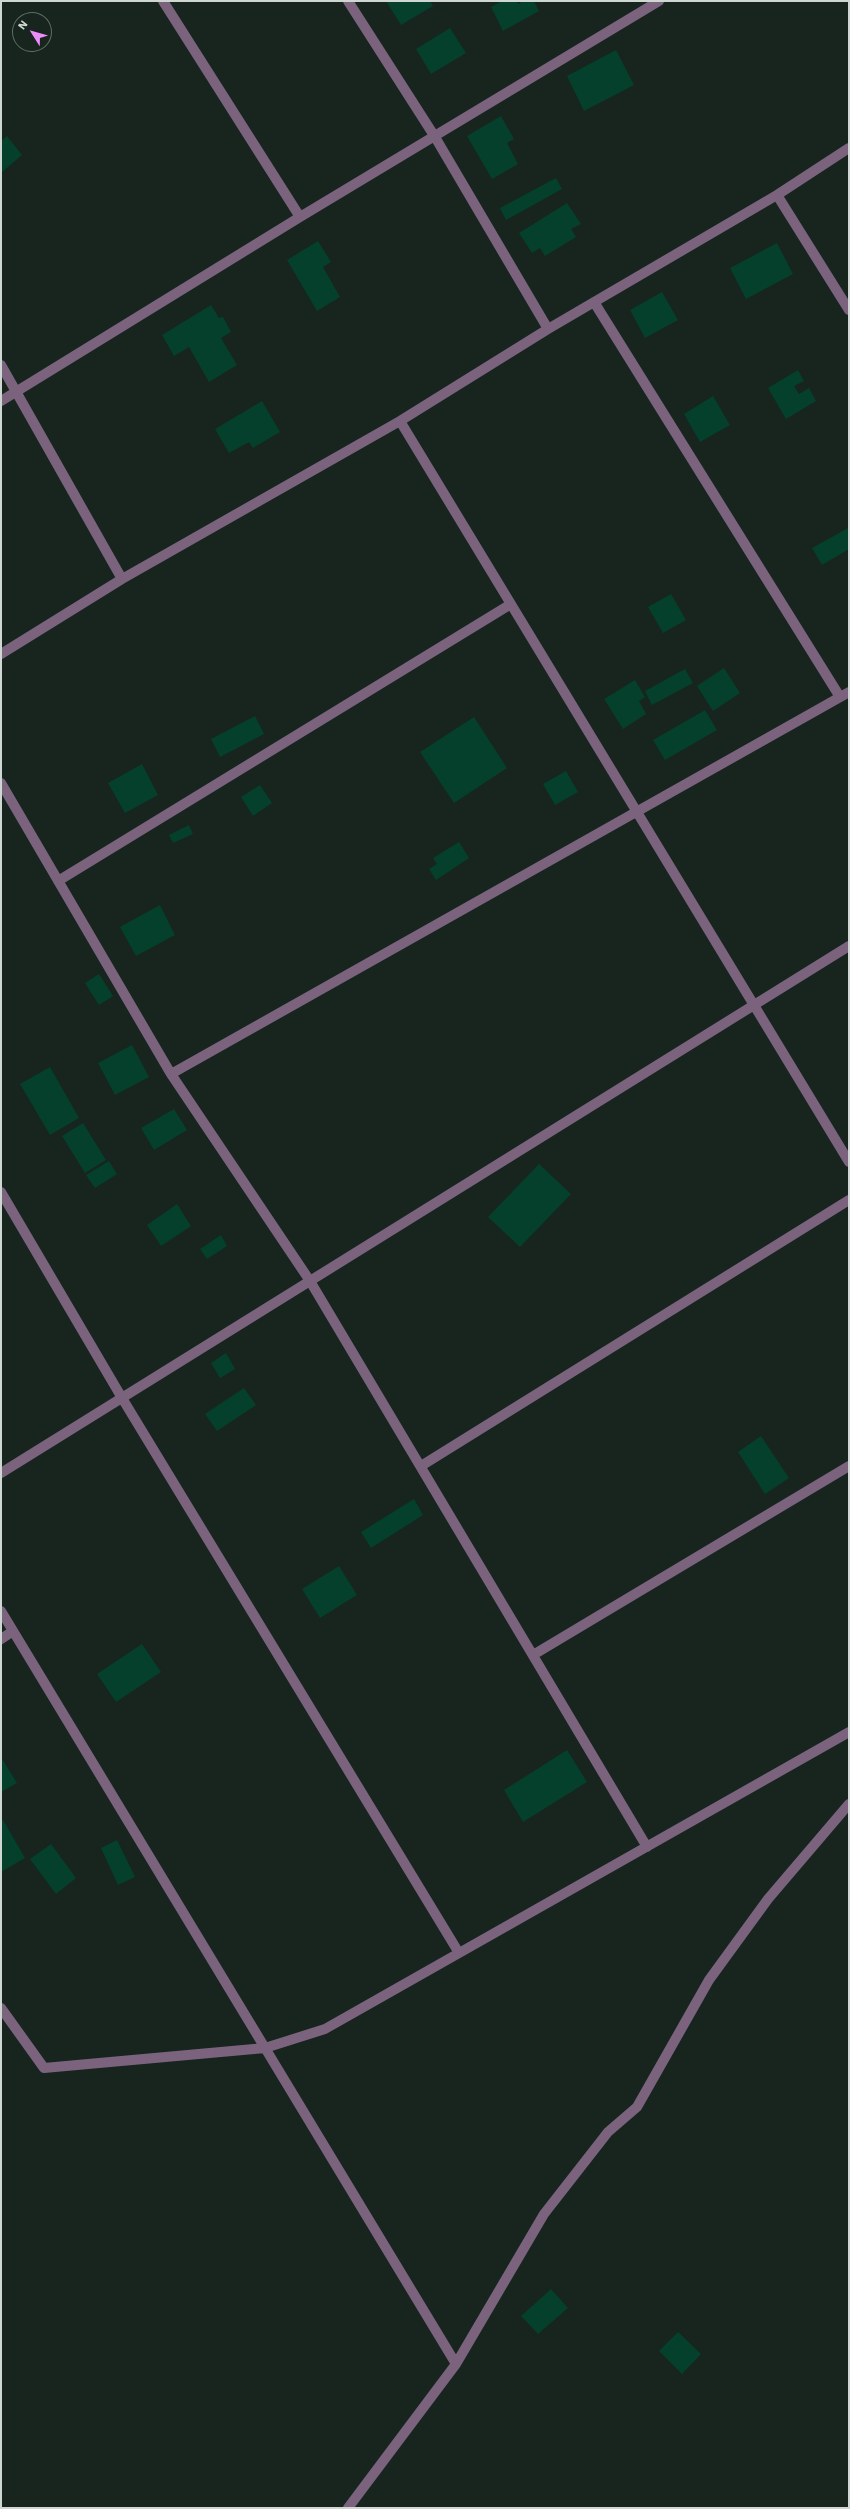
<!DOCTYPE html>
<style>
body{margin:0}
#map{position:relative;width:850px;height:2509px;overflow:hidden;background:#17251e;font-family:"Work Sans",sans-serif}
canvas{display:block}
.frame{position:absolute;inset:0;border:2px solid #ced7d2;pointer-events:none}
.north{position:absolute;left:12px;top:12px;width:40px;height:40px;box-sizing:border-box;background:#17251e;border:1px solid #606c66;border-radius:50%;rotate:307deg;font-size:11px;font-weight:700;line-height:16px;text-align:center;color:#ced7d2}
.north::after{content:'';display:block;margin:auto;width:14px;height:18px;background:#ed8cf9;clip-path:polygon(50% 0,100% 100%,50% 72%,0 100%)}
</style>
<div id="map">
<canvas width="850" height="2509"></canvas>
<div class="frame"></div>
<div class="north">N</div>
</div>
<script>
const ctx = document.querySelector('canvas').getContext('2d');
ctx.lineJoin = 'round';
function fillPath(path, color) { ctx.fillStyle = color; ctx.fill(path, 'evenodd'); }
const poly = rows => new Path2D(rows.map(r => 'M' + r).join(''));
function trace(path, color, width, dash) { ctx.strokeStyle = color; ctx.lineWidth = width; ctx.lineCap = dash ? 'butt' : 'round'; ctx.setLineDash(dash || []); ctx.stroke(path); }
const building = poly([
 [386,1,430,1,433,6,401,25],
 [502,1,516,1,518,4,523,1,534,1,539,11,503,31,491,7],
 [450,28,466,53,431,74,416,49],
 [616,50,634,85,584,111,567,76],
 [501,116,514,139,507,143,518,164,492,179,467,136],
 [7,136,22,155,1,173,1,141],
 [556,178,562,189,506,220,500,208],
 [567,203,581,224,571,229,576,237,545,256,540,248,532,253,519,233],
 [318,241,331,262,323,267,340,297,317,311,287,260],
 [777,243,793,274,746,299,730,268],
 [662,292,678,320,645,338,630,310],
 [211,305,219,318,223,317,231,332,221,338,237,365,209,382,189,347,174,356,162,335],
 [798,370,804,381,794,386,799,394,809,388,816,401,786,419,768,388],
 [713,396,730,425,700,442,684,414],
 [262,401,280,432,253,448,249,442,229,453,215,429],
 [848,528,849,549,822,565,812,548],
 [671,594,686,620,663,633,648,607],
 [724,668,740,693,713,711,697,686],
 [685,669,693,683,652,705,645,691],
 [635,680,645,697,639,701,646,714,623,729,604,699],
 [705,710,717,730,665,760,653,740],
 [255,716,264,734,220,757,211,739],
 [474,717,507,768,454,803,420,752],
 [142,764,158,795,125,813,108,783],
 [566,771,578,792,555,805,543,784],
 [260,785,272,803,253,816,241,797],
 [189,825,193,834,173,843,169,835],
 [459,842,469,858,436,880,429,869,437,864,433,858],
 [160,905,175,935,136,956,120,927],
 [99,974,113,996,99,1005,85,983],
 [132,1045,149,1077,115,1095,98,1063],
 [50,1067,79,1118,50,1135,20,1084],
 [174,1109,187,1130,154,1150,141,1128],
 [83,1123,106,1160,85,1173,62,1136],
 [109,1161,117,1174,95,1188,86,1175],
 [539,1164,571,1194,520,1247,488,1217],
 [177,1204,191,1226,161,1246,147,1225],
 [221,1235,227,1246,207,1259,200,1249],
 [226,1353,235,1369,220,1378,211,1363],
 [244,1388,256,1405,217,1431,205,1414],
 [761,1436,789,1478,765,1494,738,1452],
 [414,1499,423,1515,371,1548,361,1532],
 [339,1566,357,1595,320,1618,302,1589],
 [142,1644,161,1672,116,1702,97,1674],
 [567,1750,587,1782,523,1822,504,1790],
 [1,1757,17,1783,1,1792],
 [3,1820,25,1858,1,1872,1,1821],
 [117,1840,135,1877,118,1885,101,1848],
 [51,1844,76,1878,56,1894,30,1859],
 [551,2289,568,2308,538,2334,521,2316],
 [678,2332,701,2354,682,2374,659,2351]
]);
const minor = poly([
 [163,1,300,217],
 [348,1,435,137,548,329],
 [777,195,849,310],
 [594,302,840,697],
 [1,365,122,579],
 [1,401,300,217,659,1],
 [400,421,849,1162],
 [1,654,122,579,400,421,548,329,777,195,849,148],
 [1,783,171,1074,310,1281,647,1847],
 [58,881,511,604],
 [171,1074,849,692],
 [1,1192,122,1398,459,1953],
 [421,1466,849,1200],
 [1,1473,849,946],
 [1,1611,456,2364,348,2508],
 [1,1639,13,1631],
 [533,1655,849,1466],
 [1,2008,44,2068,265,2048,325,2029,849,1732],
 [456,2364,544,2214,608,2132,637,2107,709,1980,768,1899,849,1804]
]);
fillPath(building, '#04402b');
trace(minor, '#7b637e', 10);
</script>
